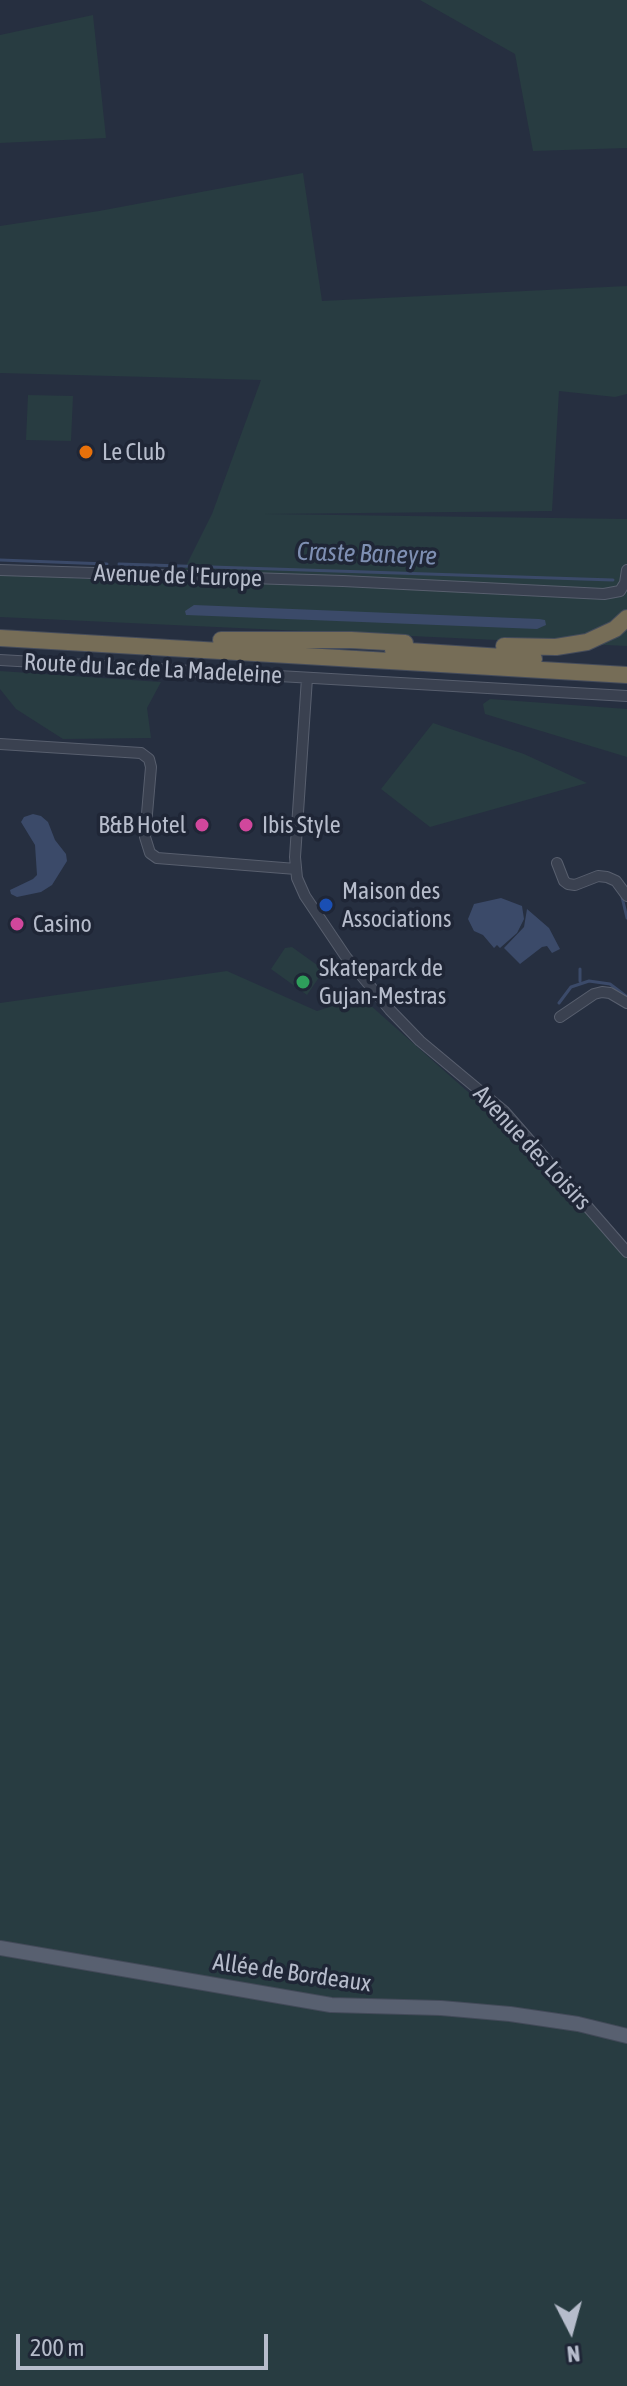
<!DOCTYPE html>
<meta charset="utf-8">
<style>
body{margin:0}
#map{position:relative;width:627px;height:2386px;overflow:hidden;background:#262f40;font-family:"Asap Condensed",sans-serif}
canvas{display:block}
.north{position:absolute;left:531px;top:2290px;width:80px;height:80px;-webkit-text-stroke:6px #1f2636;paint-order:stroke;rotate:174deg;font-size:22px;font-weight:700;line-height:32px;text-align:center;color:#b6bccb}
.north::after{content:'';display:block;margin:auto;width:28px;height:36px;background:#b6bccb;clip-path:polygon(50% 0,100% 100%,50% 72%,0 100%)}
.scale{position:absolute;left:16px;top:2334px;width:252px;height:36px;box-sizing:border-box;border:4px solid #b6bccb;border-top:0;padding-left:10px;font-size:24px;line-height:28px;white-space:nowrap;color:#b6bccb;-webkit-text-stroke:6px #1f2636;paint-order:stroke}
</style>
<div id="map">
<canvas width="627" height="2386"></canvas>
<div class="north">N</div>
<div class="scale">200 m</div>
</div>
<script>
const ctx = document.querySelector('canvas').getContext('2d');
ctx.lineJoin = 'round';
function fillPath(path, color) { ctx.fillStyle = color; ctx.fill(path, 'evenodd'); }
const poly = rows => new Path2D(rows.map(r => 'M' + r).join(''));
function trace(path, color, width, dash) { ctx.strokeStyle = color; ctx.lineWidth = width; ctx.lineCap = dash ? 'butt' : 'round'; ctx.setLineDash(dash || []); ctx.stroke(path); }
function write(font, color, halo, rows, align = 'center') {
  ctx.font = font + ' "Asap Condensed",sans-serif'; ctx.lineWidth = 7; ctx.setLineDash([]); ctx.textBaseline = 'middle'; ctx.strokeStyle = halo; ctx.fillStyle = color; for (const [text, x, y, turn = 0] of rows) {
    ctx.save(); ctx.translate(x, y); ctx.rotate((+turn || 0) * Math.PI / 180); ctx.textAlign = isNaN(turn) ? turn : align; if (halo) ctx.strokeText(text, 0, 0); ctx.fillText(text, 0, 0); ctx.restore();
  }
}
const green = poly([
 [420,0,627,0,627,148,533,151,515,54],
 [93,15,106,138,0,143,0,35],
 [303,173,322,301,627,286,627,394,615,397,559,391,552,511,265,514,627,519,627,646,0,617,0,574,177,584,212,514,261,380,0,373,0,226,99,211],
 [28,395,73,396,71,441,26,440],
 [0,671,161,682,147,708,151,738,63,739,16,709,0,689],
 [490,699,627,709,627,757,485,714,483,704],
 [433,723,524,754,587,783,430,827,381,789],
 [292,947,324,970,307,995,271,969,285,948],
 [227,971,317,1011,361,997,493,1114,627,1256,627,2386,0,2386,0,1003]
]);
const water = poly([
 [194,605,539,619,545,620,546,625,537,629,186,615,185,611],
 [33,814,41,816,48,822,55,840,66,854,67,861,52,885,41,892,17,897,11,894,10,890,33,879,37,875,35,845,21,822,24,817],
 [501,898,522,906,524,919,517,933,500,948,497,945,494,948,483,935,474,931,468,919,474,904],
 [527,909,549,928,560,949,552,953,547,946,542,947,520,964,504,948,524,927]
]);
const stream = poly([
 [0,560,107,564],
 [119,564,613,580],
 [622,897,627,918],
 [580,981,580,969],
 [559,1003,571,987,589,981,610,984,627,997]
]);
const minor = poly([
 [0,570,343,581,604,594,620,591,625,583,627,570],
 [0,660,627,696],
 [307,678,295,857,297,878,305,896,346,957,390,1010,420,1041,504,1111,627,1252],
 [0,744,141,753,149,759,151,767,145,837,150,853,157,858,296,869],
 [557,863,564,881,568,884,575,885,598,876,607,877,616,881,627,896],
 [560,1017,594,994,602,992,610,993,627,1003]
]);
const major = poly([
 [0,1948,331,2005,441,2008,510,2014,578,2024,627,2036]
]);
const highway = poly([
 [0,638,627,675],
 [221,640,351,640,405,643],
 [504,646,556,647,587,642,615,629,627,618],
 [393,650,534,659]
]);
const markers = [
 [86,452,8,"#e8710a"],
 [202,825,8,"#d1479c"],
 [246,825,8,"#d1479c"],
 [326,905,8,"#1a4fb4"],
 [17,924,8,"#d1479c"],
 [303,982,8,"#2e9e5b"]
];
const poiNames = [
 ["Le Club",102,452],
 ["B&B Hotel",186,825,"right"],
 ["Ibis Style",262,825],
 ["Maison des",342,891],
 ["Associations",342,919],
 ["Casino",33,924],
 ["Skateparck de",319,968],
 ["Gujan-Mestras",319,996]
];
const streetNames = [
 ["Avenue de l'Europe",178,576,2],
 ["Route du Lac de La Madeleine",153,669,3],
 ["Avenue des Loisirs",532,1148,47],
 ["Allée de Bordeaux",292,1973,8]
];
const waterNames = [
 ["Craste Baneyre",367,554,2]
];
fillPath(green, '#283c41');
fillPath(water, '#3b4a69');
trace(stream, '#3b4a69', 3);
trace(minor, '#585f6e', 12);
trace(major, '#434a59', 16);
trace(highway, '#454c5b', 18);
trace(minor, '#3a4150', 10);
trace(major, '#586070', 14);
trace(highway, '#766d57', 16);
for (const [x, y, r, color] of markers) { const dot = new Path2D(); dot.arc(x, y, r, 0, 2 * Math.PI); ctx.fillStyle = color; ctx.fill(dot); trace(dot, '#1f2636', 3); }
write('24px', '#b6bccb', '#1f2636', poiNames, 'left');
write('24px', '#b6bccb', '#1f2636', streetNames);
write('italic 26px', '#7e8fb2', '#1f2636', waterNames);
</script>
